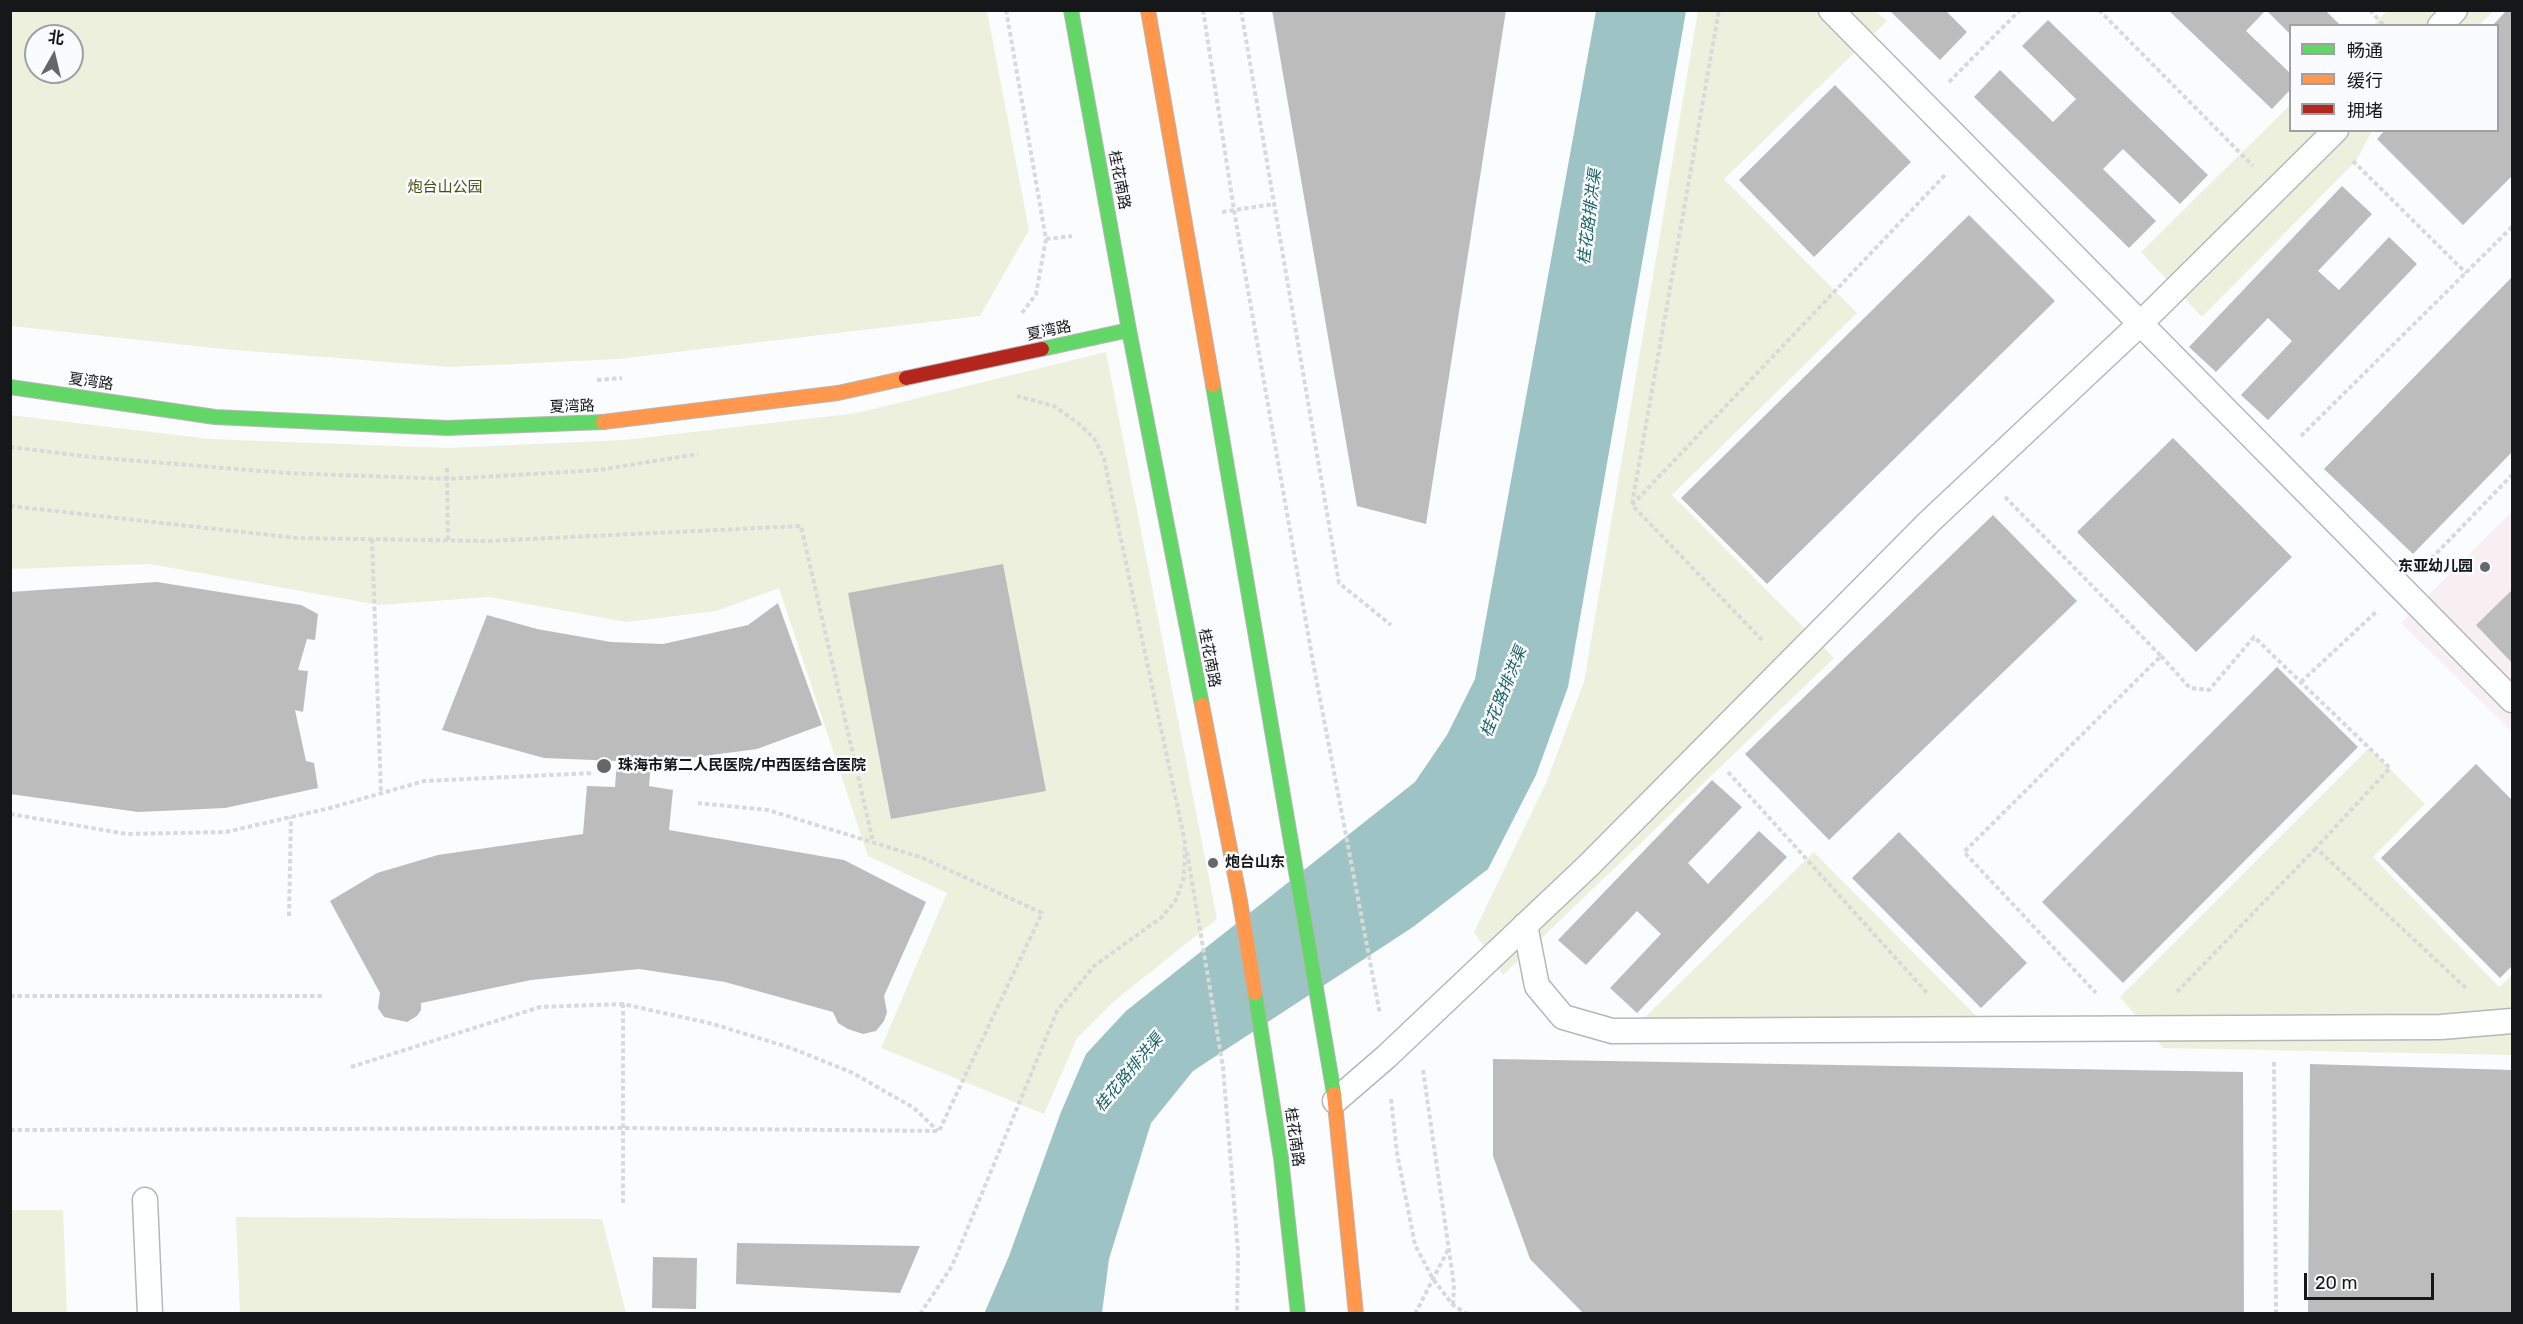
<!DOCTYPE html>
<meta charset="utf-8">
<style>
body{margin:0}
#map{position:relative;width:2523px;height:1324px;overflow:hidden;background:#fbfcfd;font-family:Rubik,"Noto Sans SC",sans-serif}
canvas{display:block}
.frame{position:absolute;inset:0;border:12px solid #161718;pointer-events:none}
.legend{position:absolute;left:2289px;top:24px;width:210px;height:108px;box-sizing:border-box;background:#fafbfe;border:2px solid #9fa0a2;margin:0;padding:8px 10px;list-style:none;font-size:18px;color:#161718}
.legend li{display:flex;align-items:center;gap:12px;height:30px}
.legend b{width:30px;border:2px solid #9fa0a2}
.north{position:absolute;left:24px;top:24px;width:60px;height:60px;box-sizing:border-box;background:#fafbfe;border:2px solid #9fa0a2;border-radius:50%;rotate:8deg;font-size:16px;font-weight:700;line-height:24px;text-align:center;color:#161718}
.north::after{content:'';display:block;margin:auto;width:21px;height:27px;background:#666768;clip-path:polygon(50% 0,100% 100%,50% 72%,0 100%)}
.scale{position:absolute;left:2304px;top:1273px;width:130px;height:27px;box-sizing:border-box;border:3px solid #161718;border-top:0;padding-left:8px;font-size:18px;line-height:21px;white-space:nowrap;color:#161718;-webkit-text-stroke:4px #fafbfe;paint-order:stroke}
</style>
<div id="map">
<canvas width="2523" height="1324"></canvas>
<div class="frame"></div>
<ul class="legend">
<li><b style="height:8px;background:#63d668"></b>畅通</li>
<li><b style="height:8px;background:#ff974d"></b>缓行</li>
<li><b style="height:8px;background:#b3261e"></b>拥堵</li>
</ul>
<div class="north">北</div>
<div class="scale">20 m</div>
</div>
<script>
const ctx = document.querySelector('canvas').getContext('2d');
ctx.lineJoin = 'round';
function fillPath(path, color) { ctx.fillStyle = color; ctx.fill(path, 'evenodd'); }
const poly = rows => new Path2D(rows.map(r => 'M' + r).join(''));
function trace(path, color, width, dash) { ctx.strokeStyle = color; ctx.lineWidth = width; ctx.lineCap = dash ? 'butt' : 'round'; ctx.setLineDash(dash || []); ctx.stroke(path); }
function write(font, color, halo, rows, align = 'center') {
  ctx.font = font + ' Rubik,"Noto Sans SC",sans-serif'; ctx.lineWidth = 5; ctx.setLineDash([]); ctx.textBaseline = 'middle'; ctx.strokeStyle = halo; ctx.fillStyle = color; for (const [text, x, y, turn = 0] of rows) {
    ctx.save(); ctx.translate(x, y); ctx.rotate((+turn || 0) * Math.PI / 180); ctx.textAlign = isNaN(turn) ? turn : align; if (halo) ctx.strokeText(text, 0, 0); ctx.fillText(text, 0, 0); ctx.restore();
  }
}
const education = poly([
 [2512,511,2512,732,2401,623]
]);
const green = poly([
 [11,10,987,11,1029,230,980,316,618,359,451,367,223,349,11,326],
 [36,36,72,36,72,72,36,72],
 [1698,11,1876,11,1887,21,1724,179,1857,313,1672,495,1834,658,1503,975,1474,932,1546,783,1584,682],
 [2387,11,2494,11,2479,25,2372,26],
 [2290,105,2290,130,2372,131,2356,161,2202,317,2141,252],
 [1106,352,1217,919,1113,1002,1077,1038,1044,1114,881,1048,947,893,868,856,779,588,716,611,626,622,489,597,379,605,150,564,11,569,10,415,210,439,447,448,624,440,857,413],
 [2369,748,2425,804,2373,857,2499,987,2512,975,2512,1055,2163,1048,2120,997],
 [1814,852,1985,1025,1644,1018],
 [11,1210,63,1210,67,1313,11,1313],
 [236,1217,602,1219,626,1313,240,1313]
]);
const water = poly([
 [1596,11,1686,11,1568,687,1536,775,1488,869,1413,927,1193,1071,1151,1123,1109,1259,1102,1313,984,1314,1009,1256,1061,1112,1086,1054,1126,1011,1415,782,1447,735,1475,679]
]);
const building = poly([
 [1272,10,1506,10,1426,524,1357,506],
 [1889,10,1945,10,1967,32,1940,60],
 [2168,10,2266,10,2246,31,2290,73,2290,90,2272,109],
 [2266,10,2325,10,2341,26,2290,26,2290,34],
 [2507,10,2512,10,2512,176,2463,225,2377,139,2385,130,2498,130,2498,26,2492,26],
 [2048,20,2208,175,2180,204,2123,149,2103,169,2156,221,2129,248,1974,97,2000,70,2053,122,2076,99,2022,46],
 [1835,85,1911,162,1814,257,1739,180],
 [2342,186,2372,214,2318,271,2339,290,2389,237,2417,264,2268,420,2241,395,2292,341,2268,318,2216,372,2189,347],
 [1969,215,2055,301,1767,584,1681,498],
 [2512,277,2512,452,2413,554,2324,469],
 [2173,438,2292,557,2196,652,2077,532],
 [1993,515,2077,601,1829,840,1745,754],
 [1003,564,1046,791,891,819,848,593],
 [157,582,301,605,318,614,315,640,307,639,298,670,308,671,303,712,295,710,306,761,314,763,318,788,225,808,138,812,10,794,10,592],
 [2512,590,2512,663,2476,625],
 [778,603,822,725,757,749,651,763,649,786,673,790,669,830,844,860,926,902,884,996,887,1012,884,1021,876,1031,863,1034,848,1029,838,1023,833,1012,725,982,639,969,531,980,421,1003,421,1010,417,1016,407,1022,384,1017,378,1008,380,993,330,901,377,873,438,855,583,834,587,786,615,787,617,761,544,758,442,730,487,615,537,629,611,642,663,644,748,625],
 [2277,667,2358,747,2123,983,2042,902],
 [2476,764,2512,800,2512,966,2500,978,2381,858],
 [1712,780,1742,807,1688,863,1708,884,1759,831,1787,857,1637,1013,1610,988,1661,934,1637,911,1586,965,1558,940],
 [1899,832,2027,963,1981,1008,1852,878],
 [1493,1059,2243,1072,2244,1314,1584,1314,1530,1259,1493,1156],
 [2310,1064,2512,1070,2512,1314,2308,1314],
 [737,1243,920,1246,900,1293,736,1284],
 [653,1257,697,1258,696,1309,652,1308]
]);
const path = poly([
 [1006,10,1046,239,1036,294,1022,313],
 [1203,10,1234,210,1313,662,1380,1014],
 [1241,10,1339,583,1391,625],
 [2099,10,2253,166],
 [2370,10,2384,26],
 [1949,82,2020,10],
 [2353,161,2466,273],
 [1222,212,1274,204],
 [1046,239,1072,236],
 [597,380,622,378],
 [2301,436,2512,227],
 [10,447,91,457,285,473,448,479,599,470,698,454],
 [447,468,448,540],
 [2005,497,2161,656,1964,852,2096,993],
 [1632,504,1719,10],
 [10,506,296,538,488,541,801,526,873,842],
 [372,539,381,793],
 [2426,564,2512,475],
 [1762,640,1632,505,1946,174],
 [2161,656,2190,688,2209,690,2254,637,2390,768,2316,848,2468,990],
 [2301,682,2377,611],
 [1728,772,1928,994],
 [10,814,127,834,226,832,330,808,424,781,594,773],
 [1187,852,1223,1067,1238,1251,1237,1314],
 [289,916,291,817],
 [2177,992,2316,848],
 [10,996,322,996],
 [2274,1062,2276,1314],
 [351,1067,540,1007,623,1004,713,1024,791,1048,853,1073,914,1108,938,1131],
 [1423,1070,1454,1285,1453,1305],
 [1391,1099,1397,1153,1415,1245,1433,1279,1453,1305,1467,1314],
 [10,1130,624,1128,939,1131,1042,913,923,858,768,810,698,803],
 [623,1203,623,1004],
 [920,1314,952,1266,1057,1011,1094,966,1162,917,1176,900,1184,877,1185,842,1104,459,1094,438,1078,423,1054,406,1017,396],
 [1415,1314,1449,1248]
]);
const lane = poly([
 [1831,10,2512,700],
 [2440,26,2455,10],
 [1525,925,1537,986,1563,1017,1612,1031,2441,1027,2512,1021],
 [1335,1101,1386,1057,1589,865,1929,522,2142,322,2336,130],
 [145,1200,150,1314]
]);
const fast = poly([
 [1071,10,1129,330,1202,705],
 [1042,349,1129,330],
 [1213,385,1334,1094],
 [10,387,215,417,447,428,603,422],
 [1255,993,1281,1158,1298,1314]
]);
const slow = poly([
 [1148,10,1213,385],
 [603,422,838,393,906,378],
 [1202,705,1240,901,1255,993],
 [1334,1094,1356,1314]
]);
const jam = poly([
 [906,378,1042,349]
]);
const markers = [
 [2485,567,6,"#666768"],
 [604,766,8,"#666768"],
 [1213,863,6,"#666768"]
];
const streetNames = [
 ["桂花南路",1119,180,79],
 ["夏湾路",1049,331,-12],
 ["夏湾路",91,382,8],
 ["夏湾路",572,407,-2],
 ["桂花南路",1209,658,79],
 ["桂花南路",1294,1137,82]
];
const parkNames = [
 ["炮台山公园",445,188]
];
const poiNames = [
 ["东亚幼儿园",2473,567,"right"],
 ["珠海市第二人民医院/中西医结合医院",618,766],
 ["炮台山东",1225,863]
];
const waterNames = [
 ["桂花路排洪渠",1590,217,-83],
 ["桂花路排洪渠",1504,692,-68],
 ["桂花路排洪渠",1129,1073,-50]
];
fillPath(education, '#f8eff3');
fillPath(green, '#eef0de');
fillPath(water, '#9dc3c4');
fillPath(building, '#bcbcbd');
trace(lane, '#b7b7b8', 27);
trace(fast, '#b7b7b8', 16);
trace(slow, '#b7b7b8', 16);
trace(jam, '#b7b7b8', 16);
trace(path, '#d9d9da', 4, [4.5, 3]);
trace(lane, '#feffff', 24);
trace(fast, '#63d668', 14);
trace(slow, '#ff974d', 14);
trace(jam, '#b3261e', 14);
for (const [x, y, r, color] of markers) { const dot = new Path2D(); dot.arc(x, y, r, 0, 2 * Math.PI); ctx.fillStyle = color; ctx.fill(dot); trace(dot, '#fafbfe', 2); }
write('15px', '#161718', '#fafbfe', streetNames);
write('15px', '#4b4f09', '#fafbfe', parkNames);
write('bold 15px', '#161718', '#fafbfe', poiNames, 'left');
write('italic 16px', '#176262', '#fafbfe', waterNames);
</script>
